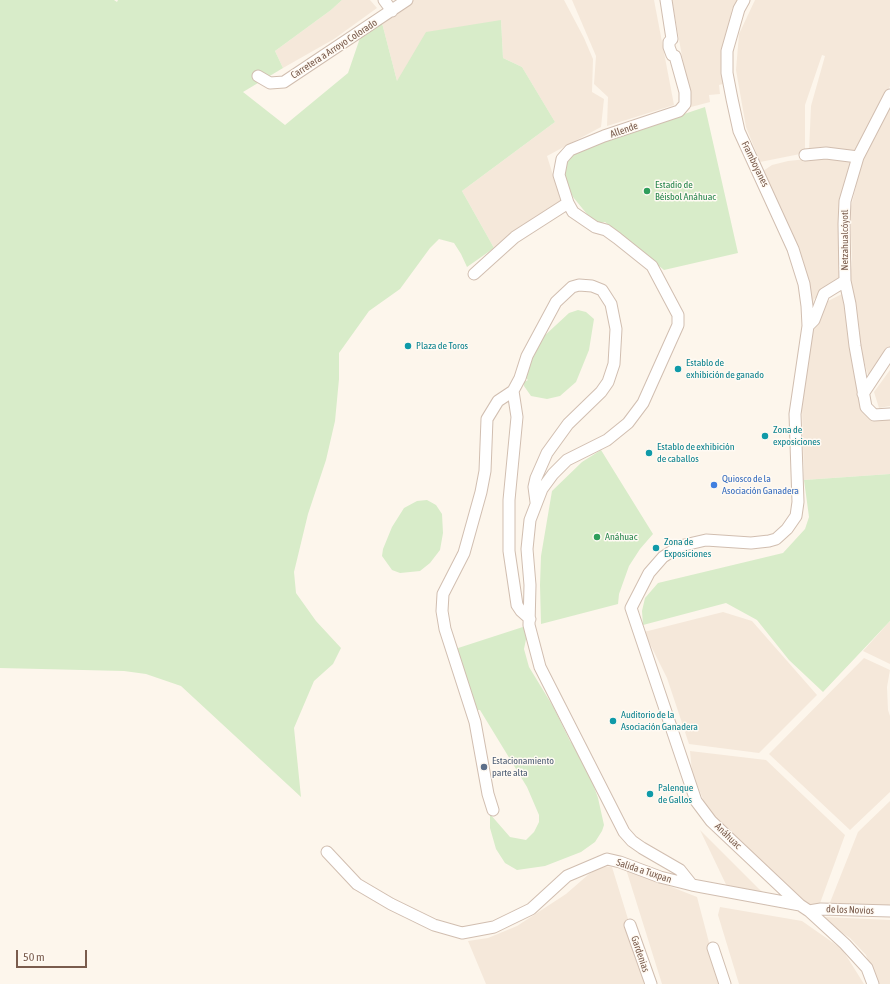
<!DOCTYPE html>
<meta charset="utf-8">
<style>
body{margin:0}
#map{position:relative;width:890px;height:984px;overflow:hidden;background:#fdf6ec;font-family:"Asap Condensed",sans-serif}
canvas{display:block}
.scale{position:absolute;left:16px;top:950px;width:71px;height:18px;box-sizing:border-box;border:2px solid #7a5c4d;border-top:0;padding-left:5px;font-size:12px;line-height:14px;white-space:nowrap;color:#7a5c4d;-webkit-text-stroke:3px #fffaf3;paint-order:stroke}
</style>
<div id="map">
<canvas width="890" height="984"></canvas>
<div class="scale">50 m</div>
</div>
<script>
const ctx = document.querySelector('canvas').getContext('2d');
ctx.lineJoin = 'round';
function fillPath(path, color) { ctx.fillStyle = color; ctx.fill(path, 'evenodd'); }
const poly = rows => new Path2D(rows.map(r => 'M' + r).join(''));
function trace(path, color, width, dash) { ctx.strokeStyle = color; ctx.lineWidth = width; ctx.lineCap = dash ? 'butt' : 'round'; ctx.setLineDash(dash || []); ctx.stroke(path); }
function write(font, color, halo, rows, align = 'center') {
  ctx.font = font + ' "Asap Condensed",sans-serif'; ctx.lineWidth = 3; ctx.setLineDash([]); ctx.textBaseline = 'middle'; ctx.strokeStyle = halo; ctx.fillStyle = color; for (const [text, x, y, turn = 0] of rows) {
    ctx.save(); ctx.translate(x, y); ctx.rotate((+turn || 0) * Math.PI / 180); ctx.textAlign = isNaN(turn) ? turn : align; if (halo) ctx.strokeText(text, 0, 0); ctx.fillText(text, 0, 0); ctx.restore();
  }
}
const residential = poly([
 [342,0,370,0,377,8,334,39,283,68,275,51,331,10],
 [409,0,564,0,584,38,593,59,592,92,604,99,601,127,547,156,562,204,536,216,494,248,462,191,555,122,522,67,503,58,501,20,397,81,382,23],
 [572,0,654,0,674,105,607,126,608,97,594,84,596,56],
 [672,0,737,0,732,9,722,52,723,84,719,85,720,94,709,95,710,102,691,107],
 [755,0,890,0,890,86,859,153,809,151,811,106,825,56,822,55,805,105,805,153,760,162,746,127,736,70,739,34],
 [890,101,890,349,870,382,863,358,850,282,852,258,850,211,861,165],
 [836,156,855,161,848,183,841,281,814,299,810,320,810,292,803,261,798,246,763,171,772,165,788,161],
 [842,294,856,373,865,412,890,416,890,474,804,480,802,408,810,339,820,305],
 [890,370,890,406,879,408,874,392],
 [723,612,752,621,817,695,759,753,689,744,667,678,644,632],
 [890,621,890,664,863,651],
 [864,658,890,670,887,687,888,710,890,716,890,792,850,830,769,754],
 [690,751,766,760,845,835,819,906,807,906,709,814,692,772],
 [890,801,890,907,829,905,858,832],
 [700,830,759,889,770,897,732,897],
 [603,866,612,867,648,984,486,984,468,941,488,938,517,926,566,894,589,874],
 [626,869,697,897,720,984,662,984],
 [720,907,802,921,842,949,864,984,739,984,718,915],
 [825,917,890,920,890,984,878,984,866,955,850,938,823,920]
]);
const green = poly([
 [0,0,114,0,117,2,118,0,342,0,331,10,275,51,283,68,243,92,285,125,348,73,360,38,382,23,397,81,426,32,501,20,503,58,522,67,555,122,462,191,494,248,467,267,461,254,454,243,439,239,430,248,400,289,369,311,339,353,339,379,335,421,326,460,308,514,294,572,296,593,316,621,341,648,333,664,314,681,294,728,301,797,181,686,146,674,124,671,0,668],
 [705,107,738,253,664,270,605,222,597,224,591,219,573,197,567,185,564,173,565,162,574,151],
 [578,310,586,312,594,319,589,350,576,382,560,396,547,399,531,396,524,386,524,382,528,380,524,376,524,372,542,338,569,313],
 [601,450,653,534,640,549,629,566,619,594,618,604,541,624,540,585,541,556,552,491,582,462],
 [890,474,890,621,823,692,789,660,757,620,726,603,643,625,642,611,645,598,658,583,783,553,805,529,809,517,804,480],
 [427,500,436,505,442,514,443,533,440,550,430,563,420,571,400,573,392,570,382,556,383,549,392,527,404,508,417,501],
 [529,625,524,649,529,667,554,708,570,741,585,761,598,798,604,825,602,831,595,842,581,852,545,866,517,870,505,863,496,849,490,828,490,814,510,837,526,840,534,832,539,822,539,815,527,787,480,710,475,710,452,650]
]);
const minor = poly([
 [384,0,392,11],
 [666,0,672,39,669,42,669,47,672,55,675,56,685,92,685,104,679,111,604,136,570,150,562,159,559,175,568,203,573,212,595,227,606,230,617,238,652,266,678,315,678,325,643,403,628,423,607,440,567,460,553,474,542,489,530,520,527,549,530,585,529,625,540,667,624,832,632,841,642,848,680,870,692,885],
 [744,0,739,9,727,51,727,73,732,99,739,131,793,249,804,284,807,306,808,326,795,414,798,502,796,516,787,529,776,539,769,541,751,543,706,540,680,546,663,557,649,573,631,608,696,801,711,821,800,905],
 [258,76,270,83,284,82,407,0],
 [890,95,858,157,845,201,844,224,845,281,850,304,855,346,866,407,874,415,890,414],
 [805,155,826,153,858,157],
 [474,274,515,237,568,203],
 [808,326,814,320,824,294,845,281],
 [863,394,890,353],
 [530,619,521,611,517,605,509,551,509,500,517,417,513,391,520,378,527,356,556,302,572,287,579,285,592,286,602,290,611,304,616,329,614,364,608,382,601,392,568,424,547,453,536,478,534,487,536,502],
 [493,810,488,794,475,722,445,629,442,611,443,594,464,553,481,492,485,471,487,419,498,401,513,391],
 [327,852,357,884,391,904,434,925,462,933,494,927,531,909,567,876,607,859,620,862,660,877,692,885,800,905,809,911,845,944,867,968,873,984],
 [809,911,821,909,890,911],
 [630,925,651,984],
 [713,948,725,984]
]);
const markers = [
 [647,191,4,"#2e9e5b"],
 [408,346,4,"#0f9aa8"],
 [678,369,4,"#0f9aa8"],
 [765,436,4,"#0f9aa8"],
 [649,453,4,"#0f9aa8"],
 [714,485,4,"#3f7fe0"],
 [597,537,4,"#2e9e5b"],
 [656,548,4,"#0f9aa8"],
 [613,721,4,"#0f9aa8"],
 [484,767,4,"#5c6f8a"],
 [650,794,4,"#0f9aa8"]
];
const streetNames = [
 ["Carretera a Arroyo Colorado",334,49,-33],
 ["Allende",624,130,-19],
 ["Framboyanes",755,164,64],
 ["Netzahualcóyotl",845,240,-90],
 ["Anáhuac",728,836,44],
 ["Salida a Tuxpan",644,871,18],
 ["de los Novios",850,910,2],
 ["Gardenias",640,954,71]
];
const leisureNames = [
 ["Estadio de",655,185],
 ["Béisbol Anáhuac",655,197],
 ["Anáhuac",605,537]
];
const cultureNames = [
 ["Plaza de Toros",416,346],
 ["Establo de",686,363],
 ["exhibición de ganado",686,375],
 ["Zona de",773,430],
 ["exposiciones",773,442],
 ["Establo de exhibición",657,447],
 ["de caballos",657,459],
 ["Zona de",664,542],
 ["Exposiciones",664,554],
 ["Auditorio de la",621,715],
 ["Asociación Ganadera",621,727],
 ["Palenque",658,788],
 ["de Gallos",658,800]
];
const shopNames = [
 ["Quiosco de la",722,479],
 ["Asociación Ganadera",722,491]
];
const serviceNames = [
 ["Estacionamiento",492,761],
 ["parte alta",492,773]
];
fillPath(residential, '#f5e8da');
fillPath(green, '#d8ecc9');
trace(minor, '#d1beb0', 13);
trace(minor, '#fff', 11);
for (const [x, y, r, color] of markers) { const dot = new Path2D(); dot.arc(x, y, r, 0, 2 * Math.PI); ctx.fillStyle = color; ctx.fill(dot); trace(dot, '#fffaf3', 1.5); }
write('10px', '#7a5c4d', '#fffaf3', streetNames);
write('10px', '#27864d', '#fffaf3', leisureNames, 'left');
write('10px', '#0d838f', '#fffaf3', cultureNames, 'left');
write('10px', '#366cbe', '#fffaf3', shopNames, 'left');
write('10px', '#4e5e75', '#fffaf3', serviceNames, 'left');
</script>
